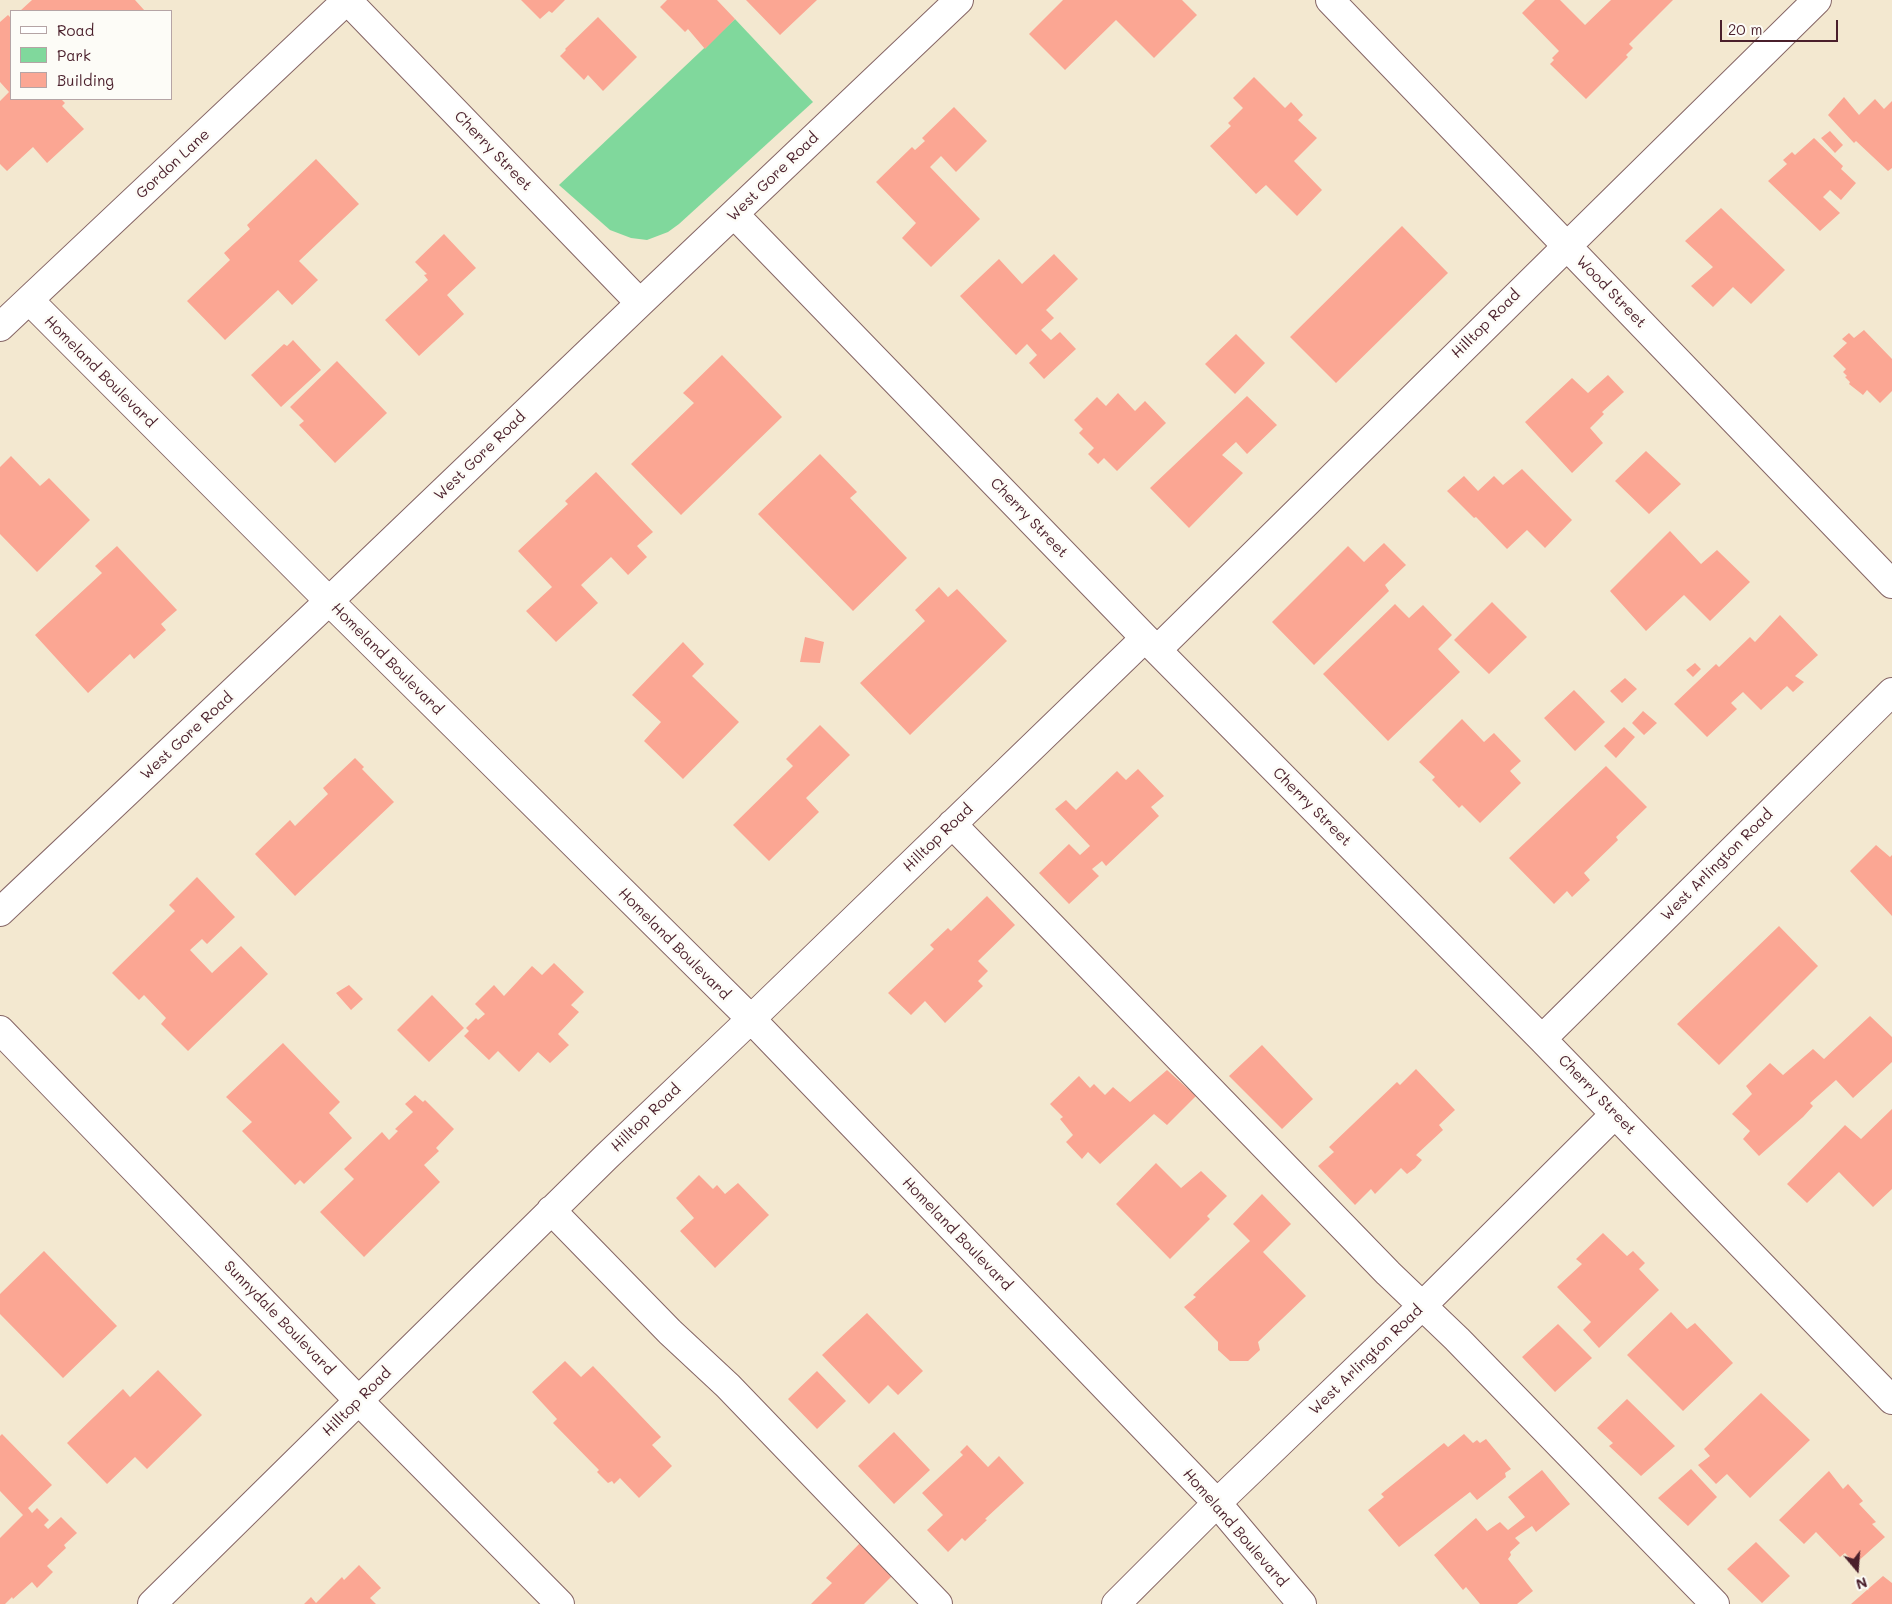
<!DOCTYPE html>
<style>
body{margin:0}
#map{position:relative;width:1892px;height:1604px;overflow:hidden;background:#f3e8d0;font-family:Mali,sans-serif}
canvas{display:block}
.legend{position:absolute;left:10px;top:10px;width:162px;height:90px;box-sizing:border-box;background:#fdfcf7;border:1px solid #b5a4a5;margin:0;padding:6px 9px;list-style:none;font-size:15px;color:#4a1f2b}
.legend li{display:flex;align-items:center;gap:10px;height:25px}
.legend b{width:25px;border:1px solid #b5a4a5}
.north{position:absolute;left:1832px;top:1544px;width:50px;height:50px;-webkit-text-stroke:4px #fdfcf7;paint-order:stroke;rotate:162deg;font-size:14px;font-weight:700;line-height:20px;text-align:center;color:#4a1f2b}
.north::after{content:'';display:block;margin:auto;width:18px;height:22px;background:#4a1f2b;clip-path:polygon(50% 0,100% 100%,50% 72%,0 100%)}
.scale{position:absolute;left:1720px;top:20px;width:118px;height:22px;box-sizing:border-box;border:2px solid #4a1f2b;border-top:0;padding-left:6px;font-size:15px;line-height:18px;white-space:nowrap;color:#4a1f2b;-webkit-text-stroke:4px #fdfcf7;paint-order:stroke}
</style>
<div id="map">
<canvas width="1892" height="1604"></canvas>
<ul class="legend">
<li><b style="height:6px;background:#fff"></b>Road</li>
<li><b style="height:14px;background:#80d89c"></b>Park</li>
<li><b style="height:14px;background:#fba693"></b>Building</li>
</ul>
<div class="north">N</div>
<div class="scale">20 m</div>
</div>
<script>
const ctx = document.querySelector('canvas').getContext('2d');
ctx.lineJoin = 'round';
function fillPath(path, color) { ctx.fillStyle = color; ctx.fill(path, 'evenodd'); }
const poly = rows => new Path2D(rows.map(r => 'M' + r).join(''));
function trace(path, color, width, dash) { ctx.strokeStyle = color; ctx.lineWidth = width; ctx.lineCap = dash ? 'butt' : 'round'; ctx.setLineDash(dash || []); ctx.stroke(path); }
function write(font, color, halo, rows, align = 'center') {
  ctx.font = font + ' Mali,sans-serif'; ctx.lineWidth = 5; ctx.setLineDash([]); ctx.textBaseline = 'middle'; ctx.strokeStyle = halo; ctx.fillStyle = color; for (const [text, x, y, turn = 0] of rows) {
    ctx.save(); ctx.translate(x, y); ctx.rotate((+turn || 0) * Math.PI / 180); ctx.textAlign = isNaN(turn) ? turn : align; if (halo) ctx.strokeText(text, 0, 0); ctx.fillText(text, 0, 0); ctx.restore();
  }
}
const green = poly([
 [735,19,813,102,679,224,668,232,647,240,631,238,610,230,559,185]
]);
const building = poly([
 [32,0,135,0,145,11,20,11],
 [521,0,565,0,552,13,549,11,540,19],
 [667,0,717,0,735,19,705,49,688,29,685,32,660,7],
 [746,0,817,0,780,35],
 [1063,0,1182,0,1197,15,1154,58,1116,20,1065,70,1029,34],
 [1535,0,1560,0,1585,25,1611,0,1673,0,1629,44,1633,48,1626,55,1628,57,1586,99,1550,64,1554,60,1552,58,1559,51,1522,13],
 [8,15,11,18,11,99,61,99,65,103,62,106,84,129,47,163,33,147,7,171,0,164,0,101,9,92,0,82,0,22],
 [598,17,637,57,603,91,588,75,584,80,560,56,566,50,565,49],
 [1254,77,1285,108,1291,102,1303,115,1298,120,1317,138,1294,161,1322,190,1297,216,1266,185,1256,194,1210,146,1231,126,1228,123,1243,108,1233,98],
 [1844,97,1859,115,1875,99,1884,109,1892,101,1892,168,1888,171,1856,141,1854,143,1828,115],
 [954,107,987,141,956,172,941,156,930,167,980,219,931,267,902,238,916,223,876,182,912,147,915,150,925,141,922,138],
 [1830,131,1843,145,1835,153,1821,138],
 [1814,138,1843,166,1841,169,1856,183,1841,200,1830,190,1823,197,1840,213,1820,231,1768,181,1787,164,1783,160,1792,152,1795,155],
 [316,159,359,204,299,261,318,280,292,305,278,290,225,340,187,301,230,260,224,253,250,229,247,225],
 [1721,208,1785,270,1751,304,1733,287,1713,307,1691,286,1713,267,1685,241],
 [1402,226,1448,273,1336,383,1290,337],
 [444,234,476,268,447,295,464,314,419,356,385,320,428,280,424,275,427,274,415,262],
 [1054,254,1078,279,1046,310,1054,318,1041,330,1051,340,1060,332,1076,349,1044,379,1029,363,1037,355,1027,344,1016,355,960,296,999,259,1022,284],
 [1864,330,1892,359,1892,391,1880,403,1867,390,1863,395,1849,384,1850,382,1845,377,1847,376,1843,372,1846,369,1833,356,1847,343,1842,339,1849,333,1854,338],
 [1236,334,1265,363,1235,394,1205,364],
 [293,340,321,370,281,407,251,375,284,344,287,346],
 [722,355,782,417,681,515,631,464,694,403,683,393],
 [337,361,387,413,335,463,299,425,304,421,290,407],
 [1608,375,1624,392,1602,412,1604,414,1590,428,1603,443,1572,473,1525,422,1572,378,1588,393],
 [1118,393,1135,411,1145,401,1166,423,1117,471,1104,458,1098,464,1088,454,1094,448,1079,433,1083,429,1074,420,1097,397,1106,406],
 [1247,396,1277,425,1247,454,1236,442,1222,455,1243,473,1189,528,1150,488],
 [1646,451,1681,484,1649,514,1615,481],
 [820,454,857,492,850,498,907,558,853,611,758,514],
 [11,456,40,486,49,478,90,520,37,572,0,534,0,467],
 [1522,469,1572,520,1545,548,1527,530,1507,549,1476,517,1474,518,1447,491,1464,476,1478,491,1494,476,1503,485],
 [596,472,653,532,637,546,647,557,628,575,611,557,581,585,598,603,556,642,526,611,552,587,518,551,568,504,565,501],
 [1670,531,1701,564,1717,550,1750,582,1710,621,1684,595,1646,631,1610,591],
 [1384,543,1406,565,1385,585,1389,591,1314,665,1272,622,1348,546,1364,562],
 [117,546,177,610,161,624,166,630,134,659,130,654,88,693,35,635,102,573,95,566],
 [939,587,948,597,957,589,1007,641,910,735,860,683,925,621,915,610],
 [1492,602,1527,637,1489,674,1454,640],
 [1395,604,1409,618,1423,605,1452,635,1438,649,1460,672,1388,741,1323,674],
 [1780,615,1818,655,1795,676,1804,682,1793,692,1787,686,1761,710,1743,692,1731,703,1737,709,1707,737,1674,704,1716,664,1719,667,1750,637,1755,642],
 [805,637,824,642,820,663,800,662],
 [683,642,704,664,692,676,739,722,683,779,644,741,661,722,632,695],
 [1695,663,1701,669,1693,677,1686,670],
 [1625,678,1637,689,1622,703,1610,691],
 [1574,690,1605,722,1575,751,1544,718],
 [1643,711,1657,723,1644,735,1632,723],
 [1462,719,1484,742,1494,733,1521,761,1510,771,1521,783,1480,823,1462,805,1459,808,1432,780,1435,777,1419,762],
 [820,725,850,755,806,798,819,812,769,861,733,825,793,766,786,759],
 [1624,727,1635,737,1616,758,1604,746],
 [355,758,364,767,362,769,394,802,295,896,255,854,290,820,295,826,328,794,323,788],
 [1606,766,1647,807,1616,837,1618,840,1584,873,1590,880,1572,897,1567,891,1554,904,1509,858],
 [1138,769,1164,796,1151,807,1159,816,1106,866,1102,861,1092,869,1099,876,1069,904,1039,873,1069,844,1080,855,1090,846,1055,809,1066,800,1076,810,1117,771,1126,780],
 [1876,845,1890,857,1892,855,1892,916,1850,871],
 [197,877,235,917,207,944,202,939,190,950,212,973,241,946,268,974,188,1051,161,1024,166,1018,144,995,139,1000,112,973,175,911,169,905],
 [987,896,1015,925,978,961,988,971,978,981,983,986,945,1023,925,1001,911,1015,888,993,934,949,930,945,948,928,951,931],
 [1779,926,1818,966,1719,1065,1677,1024],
 [554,963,584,992,571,1005,579,1012,558,1034,569,1045,550,1063,538,1052,519,1072,498,1051,489,1060,464,1036,469,1031,466,1028,476,1018,478,1020,485,1014,475,1004,494,985,504,996,532,966,542,975],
 [349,985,363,999,351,1010,336,993],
 [432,995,464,1028,429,1062,397,1030],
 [1870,1016,1892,1037,1892,1062,1853,1098,1836,1080,1810,1103,1813,1106,1803,1117,1759,1156,1743,1139,1750,1131,1732,1114,1752,1094,1746,1086,1770,1063,1783,1075,1813,1049,1824,1059],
 [283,1043,340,1102,329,1113,352,1138,304,1184,300,1180,295,1185,242,1131,252,1122,226,1097],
 [1262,1045,1313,1099,1282,1129,1229,1076],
 [1416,1069,1455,1110,1439,1125,1443,1130,1416,1155,1422,1160,1415,1168,1407,1174,1401,1168,1375,1194,1371,1189,1355,1205,1318,1166,1334,1152,1329,1147,1397,1082,1400,1085],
 [1167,1070,1196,1096,1167,1125,1154,1114,1100,1164,1088,1152,1082,1159,1066,1142,1073,1135,1060,1119,1063,1117,1050,1104,1079,1076,1090,1088,1094,1084,1105,1095,1113,1087,1130,1102],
 [415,1095,423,1102,425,1100,454,1129,436,1148,439,1151,424,1165,440,1182,364,1257,320,1212,354,1179,344,1169,382,1132,389,1140,398,1131,395,1129,413,1112,405,1104],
 [1892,1109,1892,1189,1873,1207,1839,1172,1807,1203,1787,1184,1845,1125,1861,1139],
 [1156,1163,1181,1188,1201,1171,1227,1196,1207,1216,1210,1219,1170,1259,1116,1204],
 [699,1175,713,1189,717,1185,725,1194,738,1183,769,1215,715,1268,680,1231,694,1218,676,1198],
 [1262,1194,1291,1224,1263,1252,1306,1296,1258,1342,1260,1350,1248,1361,1230,1361,1218,1350,1218,1342,1184,1307,1196,1297,1193,1295,1250,1241,1233,1224],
 [1603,1233,1627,1256,1633,1251,1645,1263,1639,1269,1659,1290,1599,1348,1583,1330,1591,1322,1557,1287,1582,1264,1576,1259],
 [44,1251,117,1326,63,1378,0,1314,0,1294],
 [1671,1312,1687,1329,1695,1323,1733,1363,1683,1411,1627,1355],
 [867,1313,923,1371,898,1395,888,1385,869,1404,822,1355],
 [1558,1324,1592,1358,1555,1392,1522,1357],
 [565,1361,581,1377,593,1366,661,1437,652,1445,672,1466,639,1498,620,1478,614,1484,612,1481,608,1483,597,1472,599,1470,553,1423,557,1419,532,1392],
 [158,1370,202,1415,147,1469,135,1457,107,1484,67,1443,123,1389,130,1397],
 [817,1371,846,1401,817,1429,788,1399],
 [1761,1393,1810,1440,1750,1498,1727,1474,1716,1484,1698,1465,1710,1456,1704,1449],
 [1627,1399,1675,1446,1641,1476,1609,1446,1613,1443,1597,1428],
 [894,1432,930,1470,894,1504,858,1466],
 [2,1434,52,1485,28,1508,32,1513,37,1508,49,1520,44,1525,48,1529,61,1517,77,1533,64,1545,66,1548,47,1566,53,1572,37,1588,32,1582,13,1599,12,1597,5,1604,0,1604,0,1538,23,1515,0,1491,0,1436],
 [1464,1434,1473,1443,1477,1440,1480,1443,1486,1439,1511,1469,1505,1473,1506,1477,1477,1500,1470,1492,1399,1547,1368,1510,1384,1497,1381,1494,1444,1443,1448,1447],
 [967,1445,988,1467,999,1456,1024,1483,985,1519,987,1520,965,1541,962,1538,948,1552,927,1530,943,1515,922,1493,963,1455,960,1452],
 [1691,1469,1717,1497,1688,1526,1658,1498],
 [1542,1470,1570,1504,1536,1532,1532,1526,1515,1538,1520,1543,1510,1552,1511,1555,1508,1559,1533,1591,1517,1604,1480,1604,1466,1587,1463,1590,1434,1555,1476,1518,1487,1531,1500,1522,1508,1530,1525,1517,1508,1497],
 [1829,1471,1843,1489,1848,1484,1863,1501,1859,1504,1876,1522,1872,1524,1885,1537,1855,1564,1845,1553,1840,1557,1816,1532,1804,1544,1779,1520],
 [861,1542,894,1574,864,1604,811,1604,832,1583,826,1578],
 [1756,1542,1790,1576,1762,1603,1727,1569],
 [359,1565,381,1588,370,1598,376,1604,304,1604,311,1597,316,1603,342,1577,344,1580],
 [1883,1576,1892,1583,1892,1604,1851,1604]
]);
const minor = poly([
 [347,0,640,303],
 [1330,0,1892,584],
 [734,214,1145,638,1542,1039,1892,1400],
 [29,300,329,601,751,1019,1217,1503,1302,1604],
 [0,327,347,0],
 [1157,650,1817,0],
 [952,824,1388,1273,1457,1339,1715,1604],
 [0,912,329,601,640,303,959,0],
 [0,1030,358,1400,560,1604],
 [1542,1039,1892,692],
 [551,1210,670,1332,728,1386,938,1604],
 [152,1604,606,1157,751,1019,1145,638],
 [1116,1604,1217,1503,1422,1306,1615,1114]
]);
const streetNames = [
 ["Cherry Street",493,151,46],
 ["Gordon Lane",173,164,-43],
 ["West Gore Road",773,177,-44],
 ["Wood Street",1611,292,46],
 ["Hilltop Road",1486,324,-45],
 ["Homeland Boulevard",100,372,45],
 ["West Gore Road",480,456,-44],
 ["Cherry Street",1029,518,46],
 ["Homeland Boulevard",387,659,45],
 ["West Gore Road",187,736,-43],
 ["Cherry Street",1312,807,45],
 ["Hilltop Road",938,838,-44],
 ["West Arlington Road",1717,865,-45],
 ["Homeland Boulevard",674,944,45],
 ["Cherry Street",1597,1095,46],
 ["Hilltop Road",646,1118,-44],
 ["Homeland Boulevard",957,1234,46],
 ["Sunnydale Boulevard",279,1318,46],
 ["West Arlington Road",1366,1360,-44],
 ["Hilltop Road",357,1402,-45],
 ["Homeland Boulevard",1235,1528,49]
];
fillPath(green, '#80d89c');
fillPath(building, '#fba693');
trace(minor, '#856565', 30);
trace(minor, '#fff', 28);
write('15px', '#4a1f2b', '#fdfcf7', streetNames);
</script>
